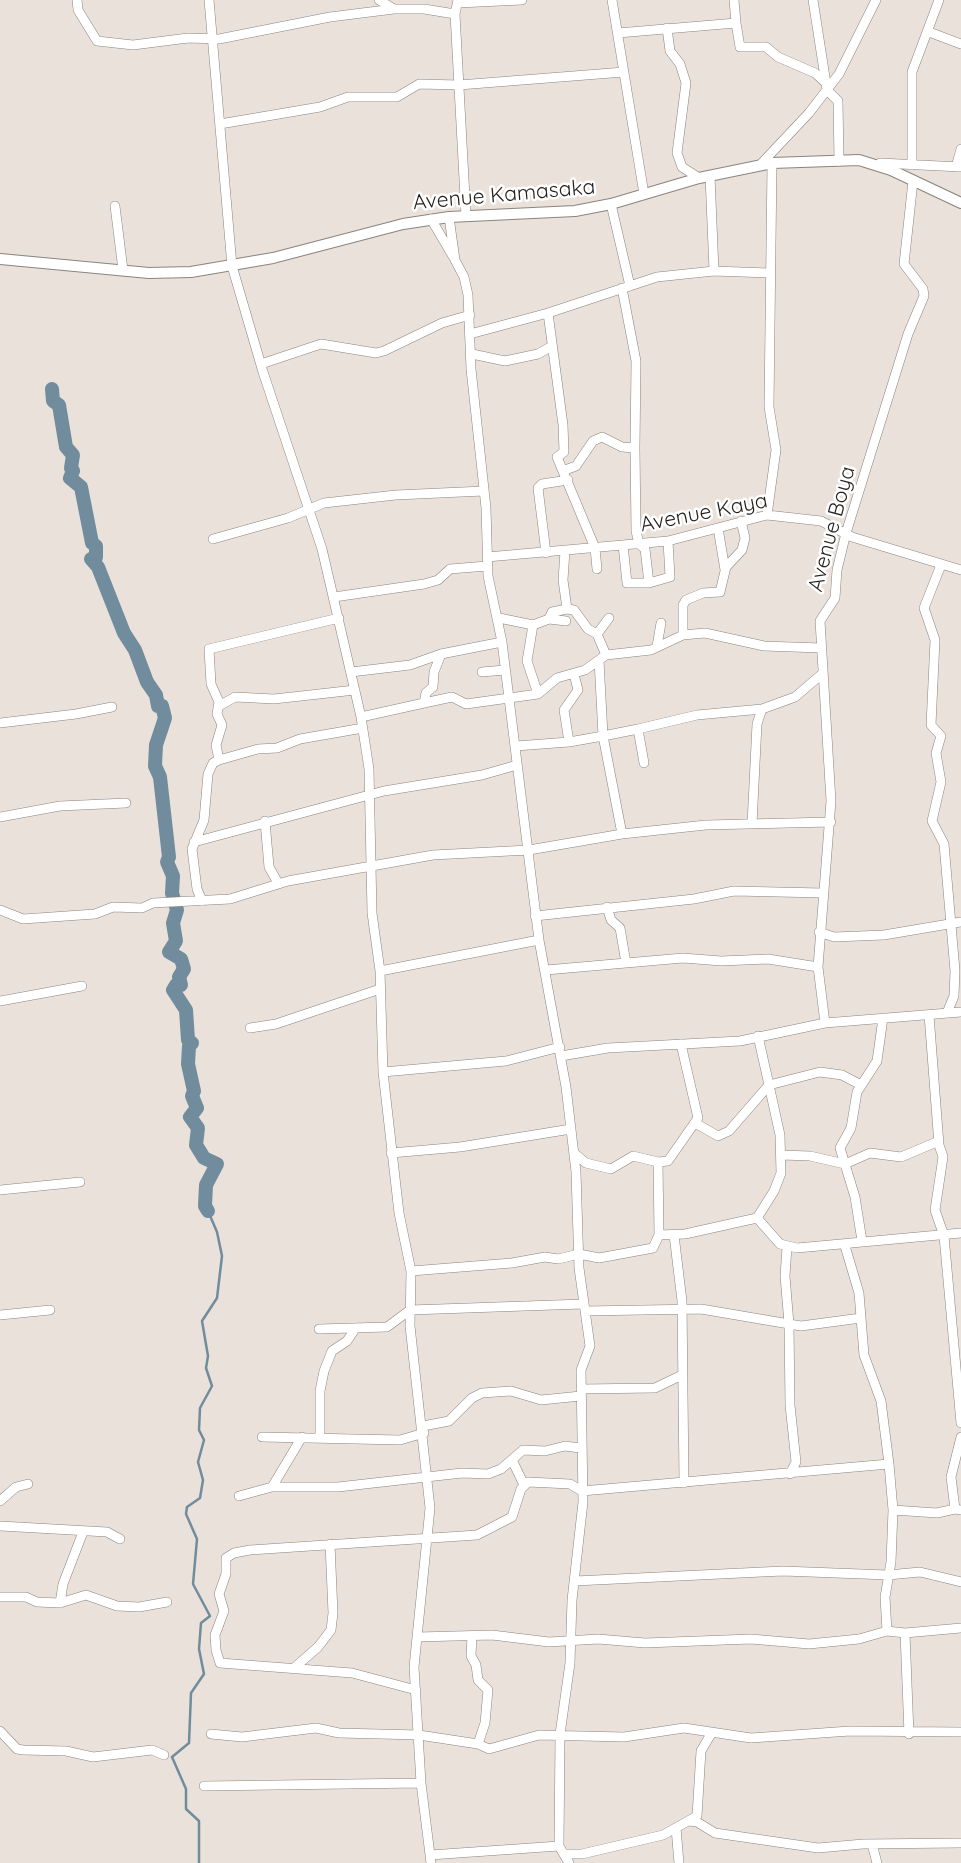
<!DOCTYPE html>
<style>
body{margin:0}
canvas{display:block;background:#e9e1da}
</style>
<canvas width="961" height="1863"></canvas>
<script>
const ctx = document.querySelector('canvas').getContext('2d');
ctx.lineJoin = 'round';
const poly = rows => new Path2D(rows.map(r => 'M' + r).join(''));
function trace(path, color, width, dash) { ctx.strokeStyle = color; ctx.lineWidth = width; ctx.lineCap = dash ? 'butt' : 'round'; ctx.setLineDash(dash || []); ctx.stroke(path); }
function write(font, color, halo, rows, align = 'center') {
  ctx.font = font + ' Quicksand,sans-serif'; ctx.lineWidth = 5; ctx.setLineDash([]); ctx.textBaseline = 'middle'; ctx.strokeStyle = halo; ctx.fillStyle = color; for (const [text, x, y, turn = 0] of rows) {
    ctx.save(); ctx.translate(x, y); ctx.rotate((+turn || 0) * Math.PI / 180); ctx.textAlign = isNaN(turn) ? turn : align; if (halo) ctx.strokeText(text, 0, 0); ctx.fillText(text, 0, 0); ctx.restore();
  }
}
const stream = poly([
 [199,1863,199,1821,186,1809,186,1789,172,1757,189,1743,191,1693,204,1674,199,1649,201,1623,210,1616,193,1584,197,1539,186,1514,187,1507,200,1498,203,1480,198,1462,204,1440,199,1430,200,1408,212,1386,206,1368,208,1356,202,1321,217,1298,222,1256,217,1232,208,1211]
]);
const river = poly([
 [52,389,53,401,59,405,66,447,73,455,71,468,73,471,70,478,81,487,92,543,96,546,96,557,91,559,98,567,124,633,135,650,147,682,156,695,158,706,162,706,165,718,156,745,155,766,160,777,169,857,167,862,173,876,172,893,177,910,173,923,176,941,169,952,181,959,184,969,179,977,181,985,176,985,173,990,186,1010,188,1040,192,1043,189,1046,188,1064,194,1091,192,1096,197,1108,190,1117,198,1128,196,1145,204,1158,217,1164,206,1185,205,1206,208,1211]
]);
const minor = poly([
 [77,0,78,10,97,41,133,45,188,38,219,39,330,17,394,9,424,9,455,14],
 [209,0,232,266,263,372,322,549,361,717,369,769,372,913,380,971,383,1072,399,1213,411,1271,410,1326,430,1508,414,1667,421,1783,431,1863],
 [379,0,394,9],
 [458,0,455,14,466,216],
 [612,0,644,194],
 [813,0,827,90,838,101,839,161],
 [458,3,522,0],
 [736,23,740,47,766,47,778,57,815,73,826,83],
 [667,28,670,51,680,64,686,83,677,153,682,167,699,178],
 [929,32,961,44],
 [618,33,736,23,734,0],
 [220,124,320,107,348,97,397,97,419,84,459,85,624,72],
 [880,163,961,167],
 [760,165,809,113,839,74,876,0],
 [912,165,912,72,939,0],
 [956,167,961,149],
 [710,176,714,271],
 [611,204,630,286],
 [115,206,123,270],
 [449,217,455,260,464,277,468,295,471,369,486,508,488,576,502,642,539,940,566,1087,576,1172,579,1268,590,1346,581,1370,583,1502,572,1600,570,1663,560,1734,559,1846,569,1863],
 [431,219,454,258],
 [548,313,563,425,564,452,557,457,595,548,597,569],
 [470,334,548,313,657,277,714,271,769,273],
 [472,354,505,361,538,354,552,346],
 [261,364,321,344,376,353,384,351,442,323,470,315],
 [635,448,636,531,639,544,645,549,649,583,670,577,668,541],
 [565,470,576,466,593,441,602,437,622,447,635,448,636,361,622,288],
 [767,515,776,450,769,407,772,163],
 [718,528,725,570],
 [213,539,288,518,324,503,396,495,484,491],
 [623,545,627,583,649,583],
 [565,551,563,580,567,609,574,610,588,629,597,634],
 [546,553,538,488,542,484,568,480],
 [487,557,668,541,767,515,821,521,852,537,961,570],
 [941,565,924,608,935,640,931,725,941,736,936,753,941,782,932,821,944,844,955,971,954,996,947,1013],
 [334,597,424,584,438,580,450,569,487,566],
 [499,618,533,625,549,619],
 [566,621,549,619,552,612,567,609],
 [533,625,527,661,538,694],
 [683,635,705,633,764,646,821,648],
 [657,646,661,623],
 [606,655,597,634,609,618],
 [351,672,410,665,441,654],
 [482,672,505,670],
 [574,674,578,690,564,710,569,742,603,736,599,660],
 [424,703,452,697,466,704,538,694,557,678,585,670,606,655,651,650,683,635,683,605,686,600,703,593,720,592,726,567,742,550,745,538,741,521],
 [219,706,235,697,274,699,355,690],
 [361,717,424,703,426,693,433,687,434,672,441,654,502,642],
 [0,723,76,714,112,707],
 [516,746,569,742],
 [219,760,258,749,277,748,300,739,363,728],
 [644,763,638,729,697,715,762,709,795,697,822,674],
 [0,817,60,806,126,803],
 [265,821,269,867,278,883],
 [752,824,757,724,762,709],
 [622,834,603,736,638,729],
 [194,842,384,791,482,775,517,765],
 [202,901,197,889,192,849,204,820,208,774,213,763,219,760,216,745,222,725,217,714,219,702,211,684,209,649,339,618],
 [607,907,611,920,620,928,626,963],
 [0,910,23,919,95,914,113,907,142,908,153,903,230,899,288,881,433,855,529,850,622,834,706,825,831,822],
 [535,916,694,899,734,891,822,893],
 [819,932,834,937,884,935,961,922],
 [546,970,683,958,721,961,768,959,818,967],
 [380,971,539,940],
 [0,1001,82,986],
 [929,1015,939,1145,943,1157,935,1210,944,1236,961,1423],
 [825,1023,818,967,831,801,820,621,835,598,837,570,846,533,908,334,924,296,923,289,904,264,913,181],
 [250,1028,276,1024,380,989],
 [561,1056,608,1048,740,1041,825,1023,961,1012],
 [383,1072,506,1061,560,1047],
 [695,1123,718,1136,729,1131,769,1085,758,1036],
 [391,1153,460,1147,571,1129],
 [574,1153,586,1163,611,1169,633,1156,658,1162,668,1161,698,1118,681,1044],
 [782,1155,810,1156,845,1164,870,1153,901,1157,939,1141],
 [0,1190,80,1182],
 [757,1218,774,1191,781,1173,780,1135,769,1085,820,1072,842,1075,861,1085],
 [659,1235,685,1234,757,1218,780,1244,797,1248,961,1233],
 [674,1235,682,1301,684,1483],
 [862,1241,855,1197,840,1148,851,1128,857,1092,877,1061,883,1018],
 [845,1246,859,1293,864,1355,881,1401,889,1464,893,1510,891,1562,885,1597,887,1631],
 [787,1247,785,1276,789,1324,790,1405,796,1462,790,1474],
 [411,1271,512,1263,545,1257,558,1259,579,1254,599,1258,653,1248,659,1235,658,1162],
 [585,1311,701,1309,801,1326,861,1318],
 [0,1315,50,1310],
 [319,1329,387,1327,410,1310,583,1304],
 [581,1389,655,1388,682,1375],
 [423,1426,449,1421,472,1398,482,1393,511,1391,541,1400,581,1396],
 [262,1437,400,1440,424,1433],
 [320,1437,320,1391,324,1371,332,1351,347,1341,355,1329],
 [961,1437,951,1477,955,1509,961,1510],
 [513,1462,524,1485],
 [272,1487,302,1437],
 [239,1496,272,1487,338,1487,462,1473,488,1474,501,1469,523,1450,545,1451,565,1446,580,1448],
 [0,1501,16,1487,28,1484],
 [893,1510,937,1513,955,1509],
 [0,1526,107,1532,120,1539],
 [575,1581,783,1571,888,1575,920,1572,961,1582],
 [0,1597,26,1597,37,1602,60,1603,86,1595,117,1606,139,1607,167,1602],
 [60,1603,63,1584,83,1532],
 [905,1633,909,1734],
 [472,1636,471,1656,476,1665,478,1680,488,1690,485,1723,478,1744],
 [418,1637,492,1635,549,1642,598,1639,645,1643,751,1639,809,1644,859,1639,887,1631,905,1633,961,1628],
 [294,1668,318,1647,331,1630,333,1613,330,1544],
 [416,1690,352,1673,220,1663,216,1650,215,1635,224,1611,219,1594,226,1574,226,1558,234,1553,250,1550,477,1535,512,1517,521,1489,528,1482,570,1484,582,1491,889,1464],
 [0,1731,17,1749,23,1750,66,1751,93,1757,152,1750,164,1755],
 [211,1734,242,1737,316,1728,339,1733,419,1735,478,1744,489,1749,539,1735,624,1737,684,1728,751,1738,850,1731,961,1732],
 [204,1786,421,1783],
 [689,1821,697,1822,715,1833,818,1848,863,1844,961,1843],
 [676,1828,679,1863],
 [872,1844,877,1863],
 [566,1854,582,1854,663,1835,697,1816,701,1751,711,1734],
 [430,1855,559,1846]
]);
const tertiary = poly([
 [0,259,149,273,191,272,273,258,403,224,449,217,575,211,611,204,699,178,772,163,859,160,891,170,961,203]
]);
const streetNames = [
 ["Avenue Kamasaka",504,195,-5],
 ["Avenue Kaya",704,513,-11],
 ["Avenue Boya",832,529,-75]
];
trace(stream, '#718d9d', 2.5);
trace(river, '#718d9d', 14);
trace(minor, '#8b847e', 10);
trace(tertiary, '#8b847e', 12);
trace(minor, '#fff', 9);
trace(tertiary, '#fff', 10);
write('21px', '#221f1c', '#fff', streetNames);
</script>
